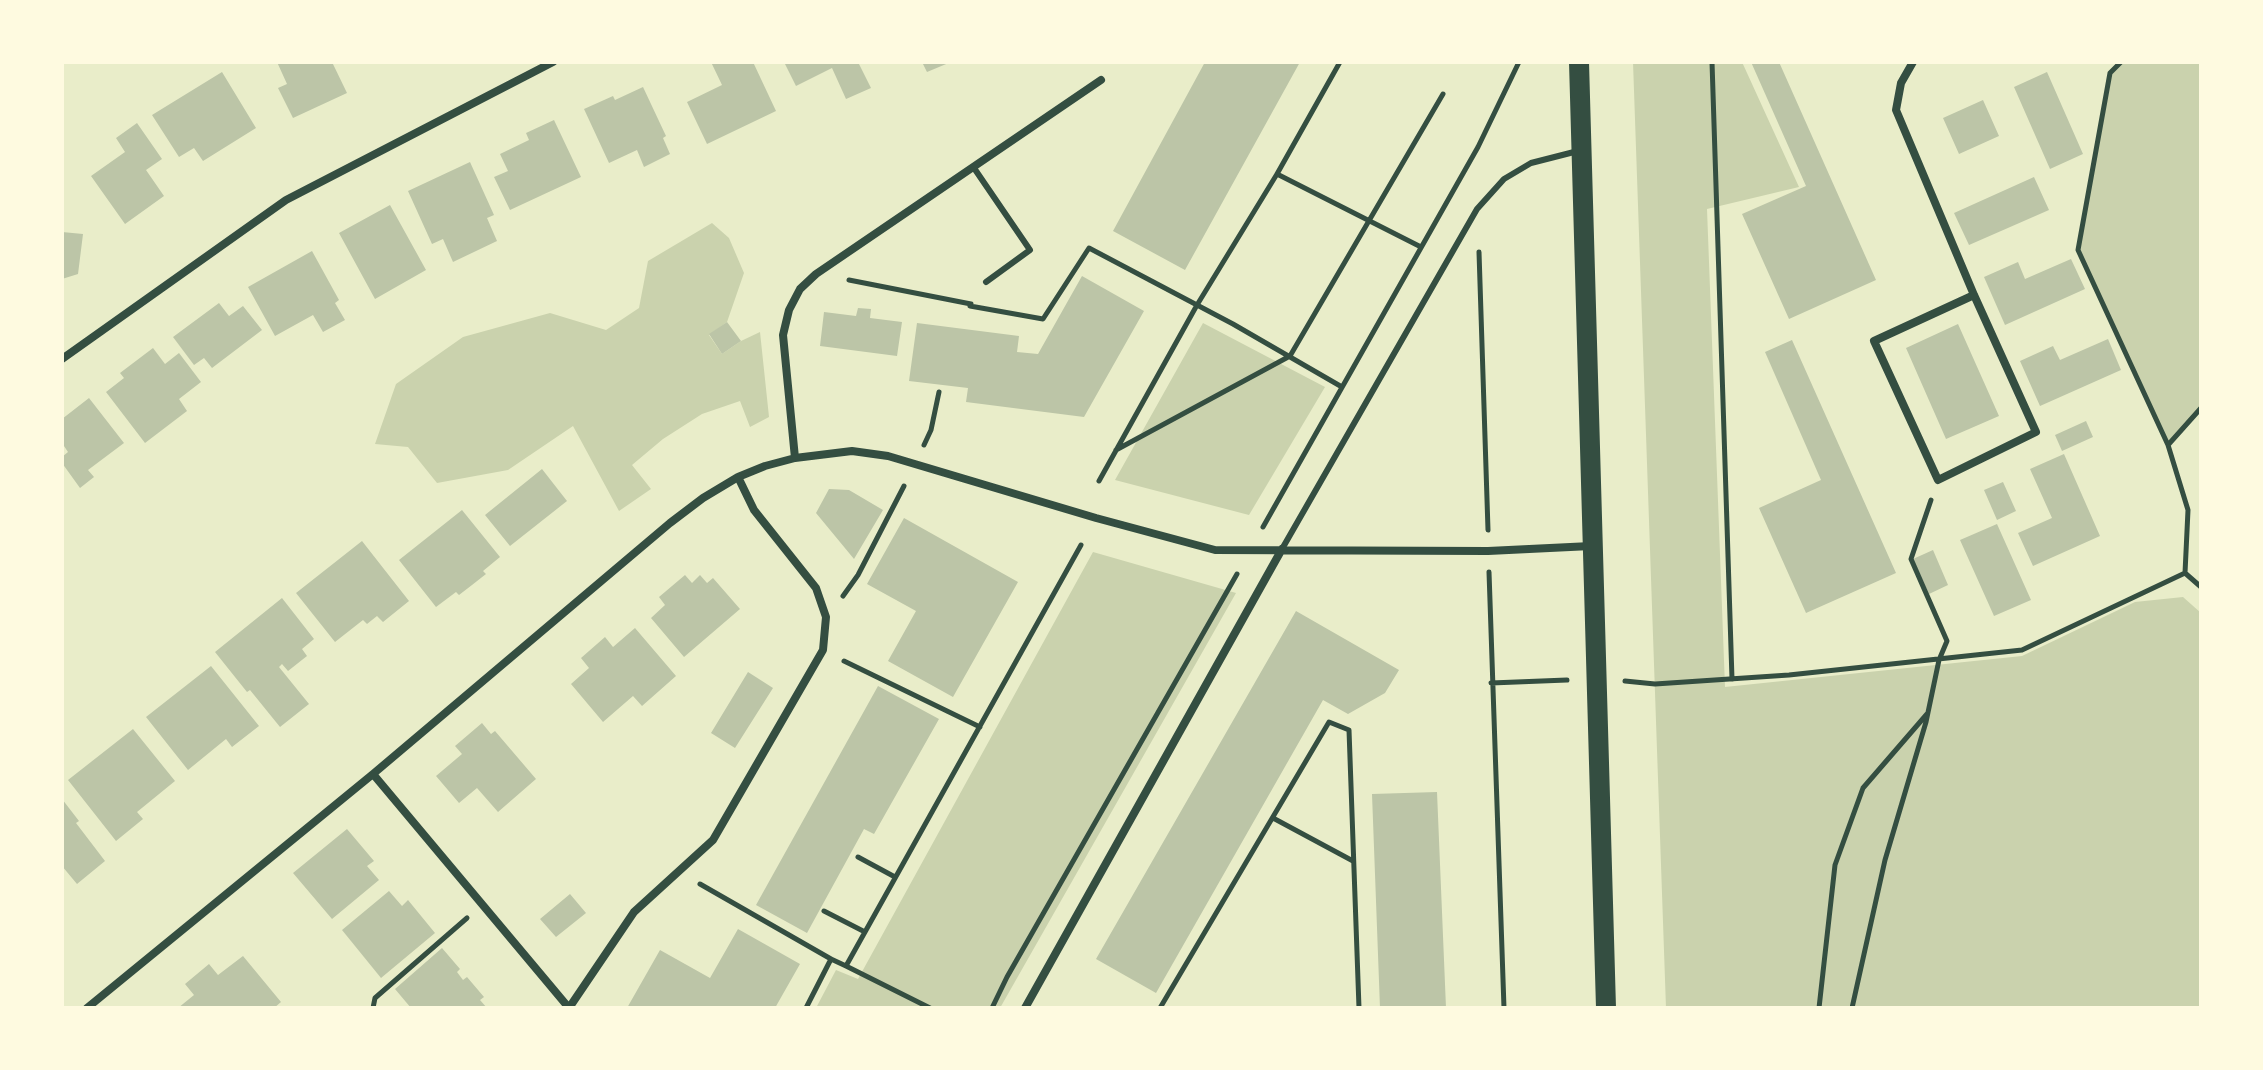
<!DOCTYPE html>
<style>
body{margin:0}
#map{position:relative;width:2263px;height:1070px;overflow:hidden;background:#e9edc9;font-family:"Public Sans",sans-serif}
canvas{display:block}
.frame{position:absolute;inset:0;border:64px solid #fefae0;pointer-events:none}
</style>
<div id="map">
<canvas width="2263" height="1070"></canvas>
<div class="frame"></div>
</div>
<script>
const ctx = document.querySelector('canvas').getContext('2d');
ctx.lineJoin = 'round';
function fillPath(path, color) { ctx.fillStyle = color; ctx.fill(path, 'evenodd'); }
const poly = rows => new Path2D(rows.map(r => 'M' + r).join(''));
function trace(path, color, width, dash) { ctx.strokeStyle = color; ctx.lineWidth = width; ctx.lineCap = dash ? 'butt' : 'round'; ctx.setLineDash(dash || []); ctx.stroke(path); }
const green = poly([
 [1633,62,1742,62,1799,187,1707,209,1725,687,2022,656,2135,602,2183,597,2201,613,2201,1008,1666,1008],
 [2121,62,2201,62,2201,408,2168,445,2078,250,2110,73],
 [712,223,729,238,744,273,727,322,709,335,722,354,741,341,760,332,769,417,750,427,740,401,702,414,663,439,632,465,651,489,619,511,573,426,508,470,437,483,408,447,375,444,396,384,463,337,550,313,606,330,639,308,648,261],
 [1203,323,1325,387,1249,515,1115,480],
 [1093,552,1236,593,1000,1008,816,1008,836,970,858,979]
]);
const building = poly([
 [277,62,332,62,347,93,293,118,278,88,287,84],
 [711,62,753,62,776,111,707,144,687,102,722,85],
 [784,62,858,62,871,88,846,99,832,68,796,86],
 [922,62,951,62,927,72],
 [1205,62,1300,62,1185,270,1113,231],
 [1751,62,1779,62,1876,280,1789,319,1742,214,1806,186],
 [222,72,256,128,203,161,194,148,179,157,152,115],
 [2047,72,2083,154,2050,169,2014,87],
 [643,87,666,136,663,138,670,154,644,167,637,150,609,163,584,109,613,96,615,100],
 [1983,100,1999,136,1959,154,1943,118],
 [554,120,581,177,510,210,494,177,508,171,500,154,529,140,526,133],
 [137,123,162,159,146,170,164,196,125,224,91,176,125,152,116,138],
 [470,162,494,215,487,218,497,241,453,262,443,239,432,244,408,191],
 [2034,177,2049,210,1969,245,1954,213],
 [390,205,426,270,375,299,339,233],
 [62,232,83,234,78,274,62,279],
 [312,251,339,300,335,303,345,320,323,332,313,315,275,336,248,287],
 [2071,259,2085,289,2005,325,1984,277,2018,262,2025,279],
 [1082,276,1144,311,1084,417,966,402,968,388,909,381,917,323,1019,336,1017,352,1038,354],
 [219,303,229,316,243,306,262,330,212,368,204,358,194,365,173,337],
 [858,308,871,309,870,318,902,322,897,356,820,346,824,312,856,316],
 [727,322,741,341,722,354,709,334],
 [1958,324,1999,416,1946,439,1906,348],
 [2108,339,2121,370,2040,406,2020,361,2053,346,2060,360],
 [1792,340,1896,573,1806,613,1759,508,1821,480,1765,352],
 [153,348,165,364,179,353,201,382,179,399,187,411,145,443,106,392,124,378,120,373],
 [89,398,124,443,88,470,94,477,80,488,62,463,62,457,68,452,62,443,62,419],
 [2086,421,2093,437,2062,451,2055,435],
 [2064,454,2100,536,2033,566,2018,533,2052,518,2030,469],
 [542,469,567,501,510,546,485,515],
 [2003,482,2016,511,1997,520,1984,490],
 [829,489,849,490,883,510,854,559,816,513],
 [462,510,500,557,483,571,486,574,472,585,459,595,456,592,436,607,399,560],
 [904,518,1018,582,953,697,888,661,916,611,867,584],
 [1997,524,2031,600,1994,616,1960,540],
 [362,541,409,601,383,622,377,616,367,624,363,620,335,642,296,593],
 [1933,550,1948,585,1929,594,1913,559],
 [685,575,692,583,700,575,707,583,713,578,740,609,684,657,651,618,665,605,659,597],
 [282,598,314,639,302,649,307,656,288,671,282,664,279,667,309,704,280,727,250,690,247,692,215,652],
 [1296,611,1399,670,1385,693,1348,714,1323,700,1156,993,1096,959],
 [635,628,676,676,642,706,633,696,603,722,571,684,589,668,581,658,605,637,613,647],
 [211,666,259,726,232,747,226,739,188,770,146,717],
 [748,672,773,688,735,748,711,733],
 [878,686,939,719,874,834,864,829,807,933,756,905],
 [482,723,491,734,495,731,536,779,498,812,477,788,459,803,436,776,462,754,455,746],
 [133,729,175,781,137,812,143,819,116,841,68,780],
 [1437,792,1446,1008,1380,1008,1372,794],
 [62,799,79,821,76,823,105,861,77,884,62,866],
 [347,829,374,861,367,866,379,880,332,919,293,873],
 [389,891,402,906,408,900,435,933,381,978,342,930],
 [570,894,586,913,556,937,540,919],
 [738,929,800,964,775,1008,627,1008,660,950,710,978],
 [442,948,460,969,457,972,463,980,467,977,484,997,480,1000,487,1008,411,1008,395,989],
 [243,956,281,1002,274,1008,178,1008,194,995,185,984,209,964,218,975]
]);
const path = poly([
 [1712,62,1732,679],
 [2121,62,2110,73,2078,250,2168,445],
 [1277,174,1421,247],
 [1479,252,1488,530],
 [849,280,971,304],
 [970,306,1043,319,1089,248,1233,324,1342,387],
 [2201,408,2168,445,2188,510,2185,573,2201,587],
 [924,445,931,430,939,392],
 [1116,450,1290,356,1443,94],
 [1099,481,1197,305,1277,174,1340,62],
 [1263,527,1478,147,1519,62],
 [1489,572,1504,1008],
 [843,596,858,575,904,486],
 [844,661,980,727],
 [1625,681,1655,684,1789,675,2022,650,2185,573],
 [1491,683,1567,680],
 [1273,818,1353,861],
 [858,857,895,877],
 [700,884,831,959],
 [824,911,865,932],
 [846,966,930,1008],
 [373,1008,375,998,467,918],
 [806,1008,831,959,846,966,1081,545],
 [992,1008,1007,977,1237,574],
 [1160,1008,1329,722,1349,730,1359,1008],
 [1819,1008,1835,865,1863,788,1927,714],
 [1852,1008,1885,860,1926,722,1939,660,1947,641,1911,559,1931,500]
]);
const service = poly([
 [974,168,1030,250,986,282],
 [1282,549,1477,209,1504,179,1531,163,1578,151]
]);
const minor = poly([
 [1913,62,1901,83,1896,110,1974,295,2036,432,1938,480,1874,341,1974,295],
 [62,359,286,200,553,62],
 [795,458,783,335,789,310,800,289,816,274,1101,80],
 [373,774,569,1008],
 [87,1008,373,774,670,523,703,498,738,477,765,466,795,458,852,451,888,456,1096,518,1215,550,1488,551,1591,546],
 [569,1008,634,912,713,840,823,650,826,617,816,588,754,510,738,477],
 [1025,1008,1282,549]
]);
const primary = poly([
 [1579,62,1606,1008]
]);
fillPath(green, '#cad2ad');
fillPath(building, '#bcc5a7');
trace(path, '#344e41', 5);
trace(service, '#344e41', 6);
trace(minor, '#344e41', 8);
trace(primary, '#344e41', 20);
</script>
